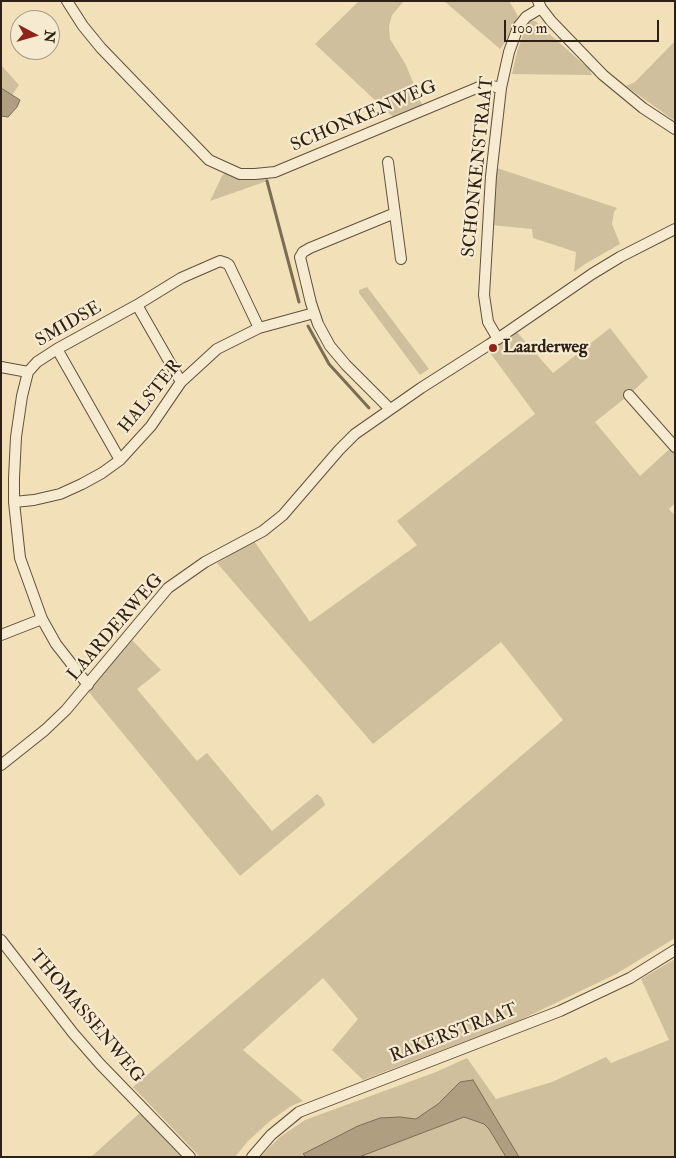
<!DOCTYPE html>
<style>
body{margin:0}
#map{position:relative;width:676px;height:1158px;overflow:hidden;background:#f1e0b8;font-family:"IM FELL Double Pica",serif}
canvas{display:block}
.frame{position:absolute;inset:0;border:2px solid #2f2014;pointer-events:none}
.north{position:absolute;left:10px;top:10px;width:50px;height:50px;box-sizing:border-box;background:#f6ebd1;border:1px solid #a69a85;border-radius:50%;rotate:96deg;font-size:14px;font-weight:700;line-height:20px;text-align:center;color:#2f2014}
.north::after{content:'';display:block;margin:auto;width:18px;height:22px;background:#8f2418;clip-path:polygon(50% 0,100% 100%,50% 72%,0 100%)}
.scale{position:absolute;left:504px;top:20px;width:155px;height:22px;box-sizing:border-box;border:2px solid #2f2014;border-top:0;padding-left:6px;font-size:15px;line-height:18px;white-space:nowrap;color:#2f2014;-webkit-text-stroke:4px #f6ebd1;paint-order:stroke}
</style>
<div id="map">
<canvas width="676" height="1158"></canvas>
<div class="frame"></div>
<div class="north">N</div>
<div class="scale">100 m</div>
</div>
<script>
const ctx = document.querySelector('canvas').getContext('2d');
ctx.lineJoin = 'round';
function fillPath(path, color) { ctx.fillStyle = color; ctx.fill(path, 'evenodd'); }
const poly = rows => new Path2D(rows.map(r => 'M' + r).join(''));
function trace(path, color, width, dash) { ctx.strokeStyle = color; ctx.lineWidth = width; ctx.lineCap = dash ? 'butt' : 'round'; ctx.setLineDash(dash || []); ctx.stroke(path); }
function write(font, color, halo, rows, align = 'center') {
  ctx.font = font + ' "IM FELL Double Pica",serif'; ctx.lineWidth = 4.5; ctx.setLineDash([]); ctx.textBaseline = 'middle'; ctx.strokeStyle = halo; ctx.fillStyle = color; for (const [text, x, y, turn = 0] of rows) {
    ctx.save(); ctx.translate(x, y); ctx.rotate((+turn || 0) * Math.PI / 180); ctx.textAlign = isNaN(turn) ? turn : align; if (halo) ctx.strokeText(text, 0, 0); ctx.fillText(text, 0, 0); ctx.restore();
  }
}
const green = poly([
 [359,1,404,1,392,15,389,26,390,39,406,65,422,105,393,117,315,44],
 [444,1,509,1,518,16,508,38,500,49],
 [528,21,535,21,590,70,592,75,512,74,517,52],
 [675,41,674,109,675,121,626,86,635,82],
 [1,65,19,85,12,95,1,88],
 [497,168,617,208,614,212,612,224,620,244,585,264,574,272,576,252,533,238,532,229,491,225],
 [225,173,238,176,272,176,267,181,210,201,222,176],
 [367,287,377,300,429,369,420,375,359,293,359,290],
 [610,328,648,377,629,395,595,422,640,476,675,444,675,503,669,509,675,515,675,938,616,974,516,1022,363,1080,332,1050,358,1019,323,978,243,1050,303,1101,291,1106,270,1121,248,1141,235,1157,200,1157,133,1087,309,938,563,720,501,642,373,744,217,563,254,541,310,622,417,545,397,521,535,414,488,350,516,331,553,373],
 [132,640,161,670,137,689,197,761,207,753,272,831,317,794,322,798,325,805,240,876,88,691],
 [675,959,675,1157,260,1157,280,1137,305,1120,436,1072,467,1058,496,1099,552,1082,606,1057,611,1063,669,1040,641,979],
 [141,1112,184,1157,91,1157]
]);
const water = poly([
 [1,88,20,100,17,107,8,117,1,116,1,88],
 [473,1080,519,1157,506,1157,489,1129,484,1124,464,1117,359,1157,306,1157,303,1154,358,1126,380,1118,400,1117,416,1119,438,1104,460,1082,473,1080]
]);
const stream = poly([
 [267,181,299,302],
 [308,326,329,364,369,408]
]);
const minor = poly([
 [67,1,83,26,101,48,209,160,240,174,255,174,275,172,479,87,492,86,501,88],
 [538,1,541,8,551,21,603,75,643,108,675,129],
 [388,162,401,259],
 [137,305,181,382],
 [498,339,488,322,484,295,491,176,501,88,509,52,518,27,526,17,541,8],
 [57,349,120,460],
 [1,367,28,372],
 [629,395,675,447],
 [390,409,346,365,330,346,318,324,311,303,300,257,303,252,310,248,395,213],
 [14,502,34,500,60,494,82,484,102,473,120,460,151,426,181,382,217,349,259,328,314,313],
 [1,635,42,619],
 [88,685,56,644,42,619,20,558,14,502,14,478,16,437,22,396,28,372,37,362,57,349,137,305,181,278,220,261,226,263,229,265,259,328],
 [1,765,45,730,66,710,168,588,205,562,263,531,283,515,339,450,355,434,421,388,490,344,592,274,620,257,675,229],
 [1,940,73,1033,100,1064,190,1157],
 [252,1157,271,1135,299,1112,560,1011,630,978,675,950]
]);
const markers = [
 [493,348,5,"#8f2418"]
];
const streetNames = [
 ["SCHONKENWEG",364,117,-23],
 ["SCHONKENSTRAAT",479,167,-84],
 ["SMIDSE",69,325,-30],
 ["HALSTER",151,397,-51],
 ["LAARDERWEG",116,628,-49],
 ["THOMASSENWEG",86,1017,50],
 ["RAKERSTRAAT",454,1034,-21]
];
const poiNames = [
 ["Laarderweg",503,348]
];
fillPath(green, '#d0bf9c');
fillPath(water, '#af9f80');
trace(water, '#7c6c55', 1);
trace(stream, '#7c6c55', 3);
trace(minor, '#60503d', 12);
trace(minor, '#f6ebd1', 10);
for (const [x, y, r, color] of markers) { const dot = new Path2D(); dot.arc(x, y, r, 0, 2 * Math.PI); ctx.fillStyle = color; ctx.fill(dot); trace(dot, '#f6ebd1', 2); }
write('18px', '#2f2014', '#f6ebd1', streetNames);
write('bold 18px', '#2f2014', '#f6ebd1', poiNames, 'left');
</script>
